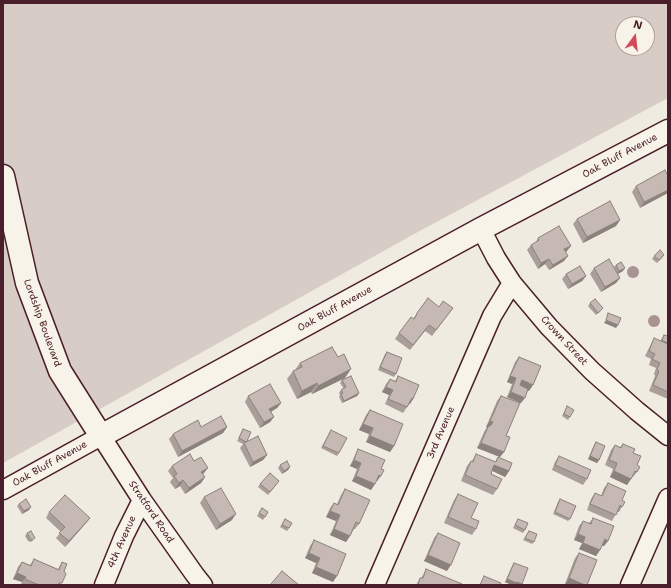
<!DOCTYPE html>
<style>
body{margin:0}
#map{position:relative;width:671px;height:588px;overflow:hidden;background:#f0ebe0;font-family:"Shantell Sans",sans-serif}
canvas{display:block}
.frame{position:absolute;inset:0;border:4px solid #4a1f2b;pointer-events:none}
.north{position:absolute;left:615px;top:16px;width:40px;height:40px;box-sizing:border-box;background:#f7f3e8;border:1px solid #b29e9c;border-radius:50%;rotate:15deg;font-size:11px;font-weight:700;line-height:16px;text-align:center;color:#4a1f2b}
.north::after{content:'';display:block;margin:auto;width:14px;height:18px;background:#d1495b;clip-path:polygon(50% 0,100% 100%,50% 72%,0 100%)}
</style>
<div id="map">
<canvas width="671" height="588"></canvas>
<div class="frame"></div>
<div class="north">N</div>
</div>
<script>
const ctx = document.querySelector('canvas').getContext('2d');
ctx.lineJoin = 'round';
function fillPath(path, color) { ctx.fillStyle = color; ctx.fill(path, 'evenodd'); }
const poly = rows => new Path2D(rows.map(r => 'M' + r).join(''));
function trace(path, color, width, dash) { ctx.strokeStyle = color; ctx.lineWidth = width; ctx.lineCap = dash ? 'butt' : 'round'; ctx.setLineDash(dash || []); ctx.stroke(path); }
function write(font, color, halo, rows, align = 'center') {
  ctx.font = font + ' "Shantell Sans",sans-serif'; ctx.lineWidth = 3.5; ctx.setLineDash([]); ctx.textBaseline = 'middle'; ctx.strokeStyle = halo; ctx.fillStyle = color; for (const [text, x, y, turn = 0] of rows) {
    ctx.save(); ctx.translate(x, y); ctx.rotate((+turn || 0) * Math.PI / 180); ctx.textAlign = isNaN(turn) ? turn : align; if (halo) ctx.strokeText(text, 0, 0); ctx.fillText(text, 0, 0); ctx.restore();
  }
}
const green = poly([
 [3,3,668,3,668,98,416,233,3,463],
 [623,24,647,24,647,48,623,48]
]);
const minor = poly([
 [481,229,496,258,512,283,549,327,592,371,637,411,668,436],
 [3,490,101,436,142,500,195,575,203,585],
 [104,585,124,536,142,500],
 [375,585,492,316,512,283],
 [630,585,668,498]
]);
const major = poly([
 [3,176,27,283,60,371,101,436,481,229,668,131]
]);
const trees = [
 [633,272],
 [654,321]
];
const wall = poly([
 [667,174,640,208,632,192,636,186],
 [577,219,620,220,616,226,583,243,573,224],
 [538,238,567,251,566,252,564,261,549,270,545,264,538,269,527,250,531,245,536,242],
 [654,256,663,257,657,263,652,259],
 [616,265,623,271,618,274,620,278,616,283,601,292,590,274,594,268,614,267],
 [566,274,586,276,582,281,568,289,562,279],
 [590,303,601,311,596,315,588,306],
 [439,307,453,308,432,336,425,331,410,350,395,339,399,333,413,319,417,313],
 [664,335,668,339,666,343,668,344,668,399,649,391,655,376,654,374,656,368,649,365,651,359,645,356,654,338,660,341],
 [387,352,396,374,394,377,378,370,385,354],
 [519,357,529,391,528,390,521,403,507,397,512,384,507,382,515,362],
 [300,363,345,378,312,394,311,392,297,399,287,379,293,371,295,370],
 [398,376,413,399,410,404,409,404,403,413,385,404,389,395,382,392,386,384,390,379,395,381],
 [342,380,359,393,357,396,342,403,339,397,340,395,339,393,341,390,344,389,340,383],
 [248,396,281,403,277,408,271,412,274,417,270,422,260,428,245,402],
 [501,396,506,436,504,452,500,457,477,448,484,432,487,427,486,427,497,401],
 [567,406,570,417,568,420,562,416],
 [370,410,394,446,390,452,366,442,369,434,359,430,366,415],
 [201,427,227,427,223,433,178,457,169,439,173,434],
 [243,429,247,441,267,455,263,460,250,467,240,448,243,444,237,441],
 [331,430,339,453,337,456,321,448],
 [596,442,599,460,597,463,588,459,594,445],
 [623,444,633,453,637,465,637,472,633,477,632,477,627,485,610,477,613,469,605,465,611,450,615,445,620,447],
 [358,449,381,469,377,481,376,481,371,490,352,481,357,469,350,466,355,455],
 [476,454,495,462,498,457,509,471,505,477,492,471,491,474,497,489,493,495,461,481,467,466,471,461,472,461],
 [559,456,587,479,583,485,552,470,555,462],
 [194,461,208,468,203,474,205,477,201,483,185,494,180,486,175,489,170,482,173,478,168,471,172,466],
 [280,465,290,467,288,470,282,474,278,468],
 [608,483,622,500,622,507,619,512,617,512,612,521,587,510,591,499,595,493,601,496,604,488],
 [260,484,277,484,268,495,258,487],
 [345,489,359,524,355,529,354,529,346,542,330,535,336,521,326,517,330,508,334,503,337,504,341,495],
 [458,494,471,518,476,529,472,535,444,523,454,500],
 [204,497,232,520,216,530,200,503],
 [560,499,570,519,568,521,553,514,558,502],
 [19,504,29,510,22,514,17,506],
 [262,508,268,512,263,520,257,516],
 [49,512,90,518,86,523,65,547,56,538,61,532,46,518],
 [593,518,608,541,604,546,602,545,600,550,596,556,579,549,582,543,574,540,579,526,583,521,589,523],
 [285,519,289,528,287,531,280,527],
 [518,519,525,530,523,533,513,528],
 [529,531,534,542,532,544,523,540],
 [27,533,33,541,30,542,28,541,25,536],
 [438,533,447,571,424,561,434,538],
 [314,540,333,582,312,573,316,563,305,558,310,546],
 [579,553,597,560,565,584,575,558],
 [34,559,58,569,62,562,64,571,60,585,23,585,21,584,22,582,13,579,18,567,22,562,30,565],
 [514,563,522,584,521,585,512,585,505,582,512,566],
 [426,569,461,585,416,585,420,578,421,578,423,575]
]);
const shadedWall = poly([
 [668,190,668,193,640,208,644,202],
 [620,220,616,226,583,243,587,237],
 [571,246,567,251,561,255,564,249],
 [568,256,564,261,549,270,553,265],
 [549,259,545,264,538,269,541,263],
 [625,268,623,271,617,274,619,271],
 [586,276,582,281,568,289,572,284],
 [620,278,616,283,601,292,605,287],
 [606,320,618,325,616,328,604,323],
 [351,369,345,378,312,394,318,386],
 [510,376,516,378,512,384,507,382],
 [522,380,533,385,529,391,519,386],
 [317,383,311,392,297,399,302,391],
 [386,387,393,390,389,395,382,392],
 [511,392,525,398,521,403,507,397],
 [359,393,357,396,342,403,344,401],
 [412,398,413,399,410,404,408,403],
 [281,403,277,408,265,415,269,409],
 [274,417,270,422,260,428,264,422],
 [490,421,493,422,489,428,486,427],
 [363,424,373,428,369,434,359,430],
 [227,427,223,433,178,457,182,451],
 [370,436,394,446,390,452,366,442],
 [481,443,504,452,500,457,477,448],
 [267,455,263,460,250,467,253,462],
 [590,456,599,460,597,463,588,459],
 [354,460,361,463,357,469,350,466],
 [494,465,509,471,505,477,491,470],
 [290,467,288,470,282,474,284,471],
 [208,468,204,473,198,477,201,472],
 [614,471,631,479,627,485,610,477],
 [379,475,381,476,377,481,375,480],
 [356,476,375,484,371,490,352,481],
 [205,477,201,483,185,494,189,488],
 [183,480,180,486,175,489,179,483],
 [31,507,29,510,22,514,24,511],
 [330,511,340,515,336,521,326,517],
 [236,514,232,520,216,530,220,524],
 [90,518,86,523,65,547,69,541],
 [334,529,350,536,346,542,330,535],
 [578,534,585,537,582,543,574,540],
 [605,539,608,541,604,546,601,545],
 [583,543,600,550,596,556,579,549],
 [309,553,320,558,316,563,305,558],
 [428,555,451,565,447,571,424,561],
 [316,567,337,576,333,582,312,573],
 [17,573,26,577,22,582,13,579],
 [569,578,585,585,568,585,565,584],
 [507,579,517,582,522,584,521,585,512,585,505,582]
]);
const building = poly([
 [665,170,667,174,668,173,668,190,644,202,636,186,665,170],
 [610,201,620,220,587,237,577,219,610,201],
 [559,226,571,246,564,249,568,256,553,265,549,259,541,263,531,245,539,240,538,238,559,226],
 [660,250,664,255,659,260,654,256,660,250],
 [609,259,620,278,605,287,594,268,609,259],
 [621,262,625,268,619,271,616,265,621,262],
 [580,266,586,276,572,284,566,274,580,266],
 [428,298,439,307,443,301,453,308,436,330,429,325,413,345,399,333,411,317,414,319,416,316,417,313,428,298],
 [595,299,603,308,598,313,590,303,595,299],
 [608,313,621,318,618,325,606,320,608,313],
 [664,335,668,336,668,339,667,343,662,340,664,335],
 [654,338,668,344,668,392,653,385,659,371,657,369,660,363,652,359,655,354,649,351,654,338],
 [332,347,338,357,344,354,351,369,318,386,317,383,302,391,293,371,302,367,300,363,332,347],
 [387,352,402,358,396,374,380,367,387,352],
 [519,357,541,366,533,385,522,380,520,385,528,389,525,398,511,392,516,378,510,376,519,357],
 [351,376,359,393,344,401,341,394,343,393,341,390,346,387,342,380,351,376],
 [398,376,419,385,413,399,412,398,407,407,388,399,393,390,386,387,390,379,396,382,398,376],
 [270,384,281,403,269,409,274,417,264,422,248,396,270,384],
 [501,396,520,403,506,436,510,437,504,452,481,443,488,427,491,425,493,422,490,421,501,396],
 [567,406,574,410,570,417,564,414,567,406],
 [370,410,403,424,394,446,370,436,373,428,363,424,370,410],
 [221,416,227,427,182,451,173,434,198,420,201,427,221,416],
 [243,429,251,432,247,441,246,442,239,438,243,429],
 [331,430,347,438,339,453,323,446,331,430],
 [258,436,267,455,253,462,244,443,258,436],
 [596,442,605,446,599,460,590,456,596,442],
 [623,444,635,449,633,453,641,456,637,465,640,467,637,472,635,471,631,479,614,471,617,463,609,460,615,445,621,448,623,444],
 [358,449,385,460,381,469,384,470,381,476,379,475,375,484,356,476,361,463,354,460,358,449],
 [190,454,194,461,201,457,208,468,201,472,205,477,189,488,183,480,179,483,174,476,177,474,172,466,190,454],
 [476,454,496,462,498,457,512,463,509,471,494,465,491,474,502,479,497,489,465,475,471,461,473,462,476,454],
 [559,456,591,470,587,479,555,465,559,456],
 [287,461,290,467,284,471,280,465,287,461],
 [270,473,279,481,270,492,260,484,270,473],
 [608,483,626,491,622,500,625,502,622,507,620,505,616,515,590,504,595,493,602,496,608,483],
 [221,488,236,514,220,524,204,497,221,488],
 [345,489,370,500,359,524,356,522,350,536,334,529,340,515,330,511,334,503,338,505,345,489],
 [458,494,478,503,471,518,479,521,476,529,448,517,458,494],
 [65,495,90,518,69,541,59,533,65,527,49,512,65,495],
 [26,499,31,507,24,511,19,504,26,499],
 [560,499,576,506,570,519,555,512,560,499],
 [262,508,268,512,265,517,259,513,262,508],
 [593,518,614,526,608,541,605,539,600,550,583,543,585,537,578,534,583,521,591,524,593,518],
 [285,519,292,523,289,528,282,525,285,519],
 [518,519,528,523,525,530,515,525,518,519],
 [31,531,35,538,32,540,30,538,27,533,31,531],
 [529,531,537,534,534,542,525,538,529,531],
 [438,533,460,543,451,565,428,555,438,533],
 [314,540,346,554,337,576,316,567,320,558,309,553,314,540],
 [579,553,597,560,587,585,585,585,569,578,579,553],
 [34,559,59,570,62,562,67,564,64,571,66,574,62,583,59,583,58,585,39,585,25,579,26,577,17,573,22,562,31,566,34,559],
 [514,563,528,568,522,584,517,582,517,583,507,579,514,563],
 [426,569,462,584,461,585,418,585,420,578,423,578,426,569],
 [282,571,299,585,270,585,282,571],
 [484,576,501,583,500,585,480,585,484,576]
]);
const streetNames = [
 ["Oak Bluff Avenue",620,156,-28],
 ["Oak Bluff Avenue",335,309,-29],
 ["Lordship Boulevard",42,323,70],
 ["Crown Street",564,341,47],
 ["3rd Avenue",441,433,-67],
 ["Oak Bluff Avenue",50,464,-29],
 ["Stratford Road",151,512,56],
 ["4th Avenue",122,542,-66]
];
fillPath(green, '#d8cdc6');
trace(minor, '#4a1f2b', 21);
trace(major, '#4a1f2b', 25);
trace(minor, '#f7f3e8', 18);
trace(major, '#f7f3e8', 22);
ctx.fillStyle = '#a89292';
for (const [x, y] of trees) { ctx.beginPath(); ctx.arc(x, y, 6, 0, 2 * Math.PI); ctx.fill(); }
fillPath(wall, '#aa9e9a');
fillPath(shadedWall, '#8b817d');
fillPath(building, '#c6b8b3');
trace(building, '#8b817d', 1);
write('10px', '#4a1f2b', '#f7f3e8', streetNames);
</script>
